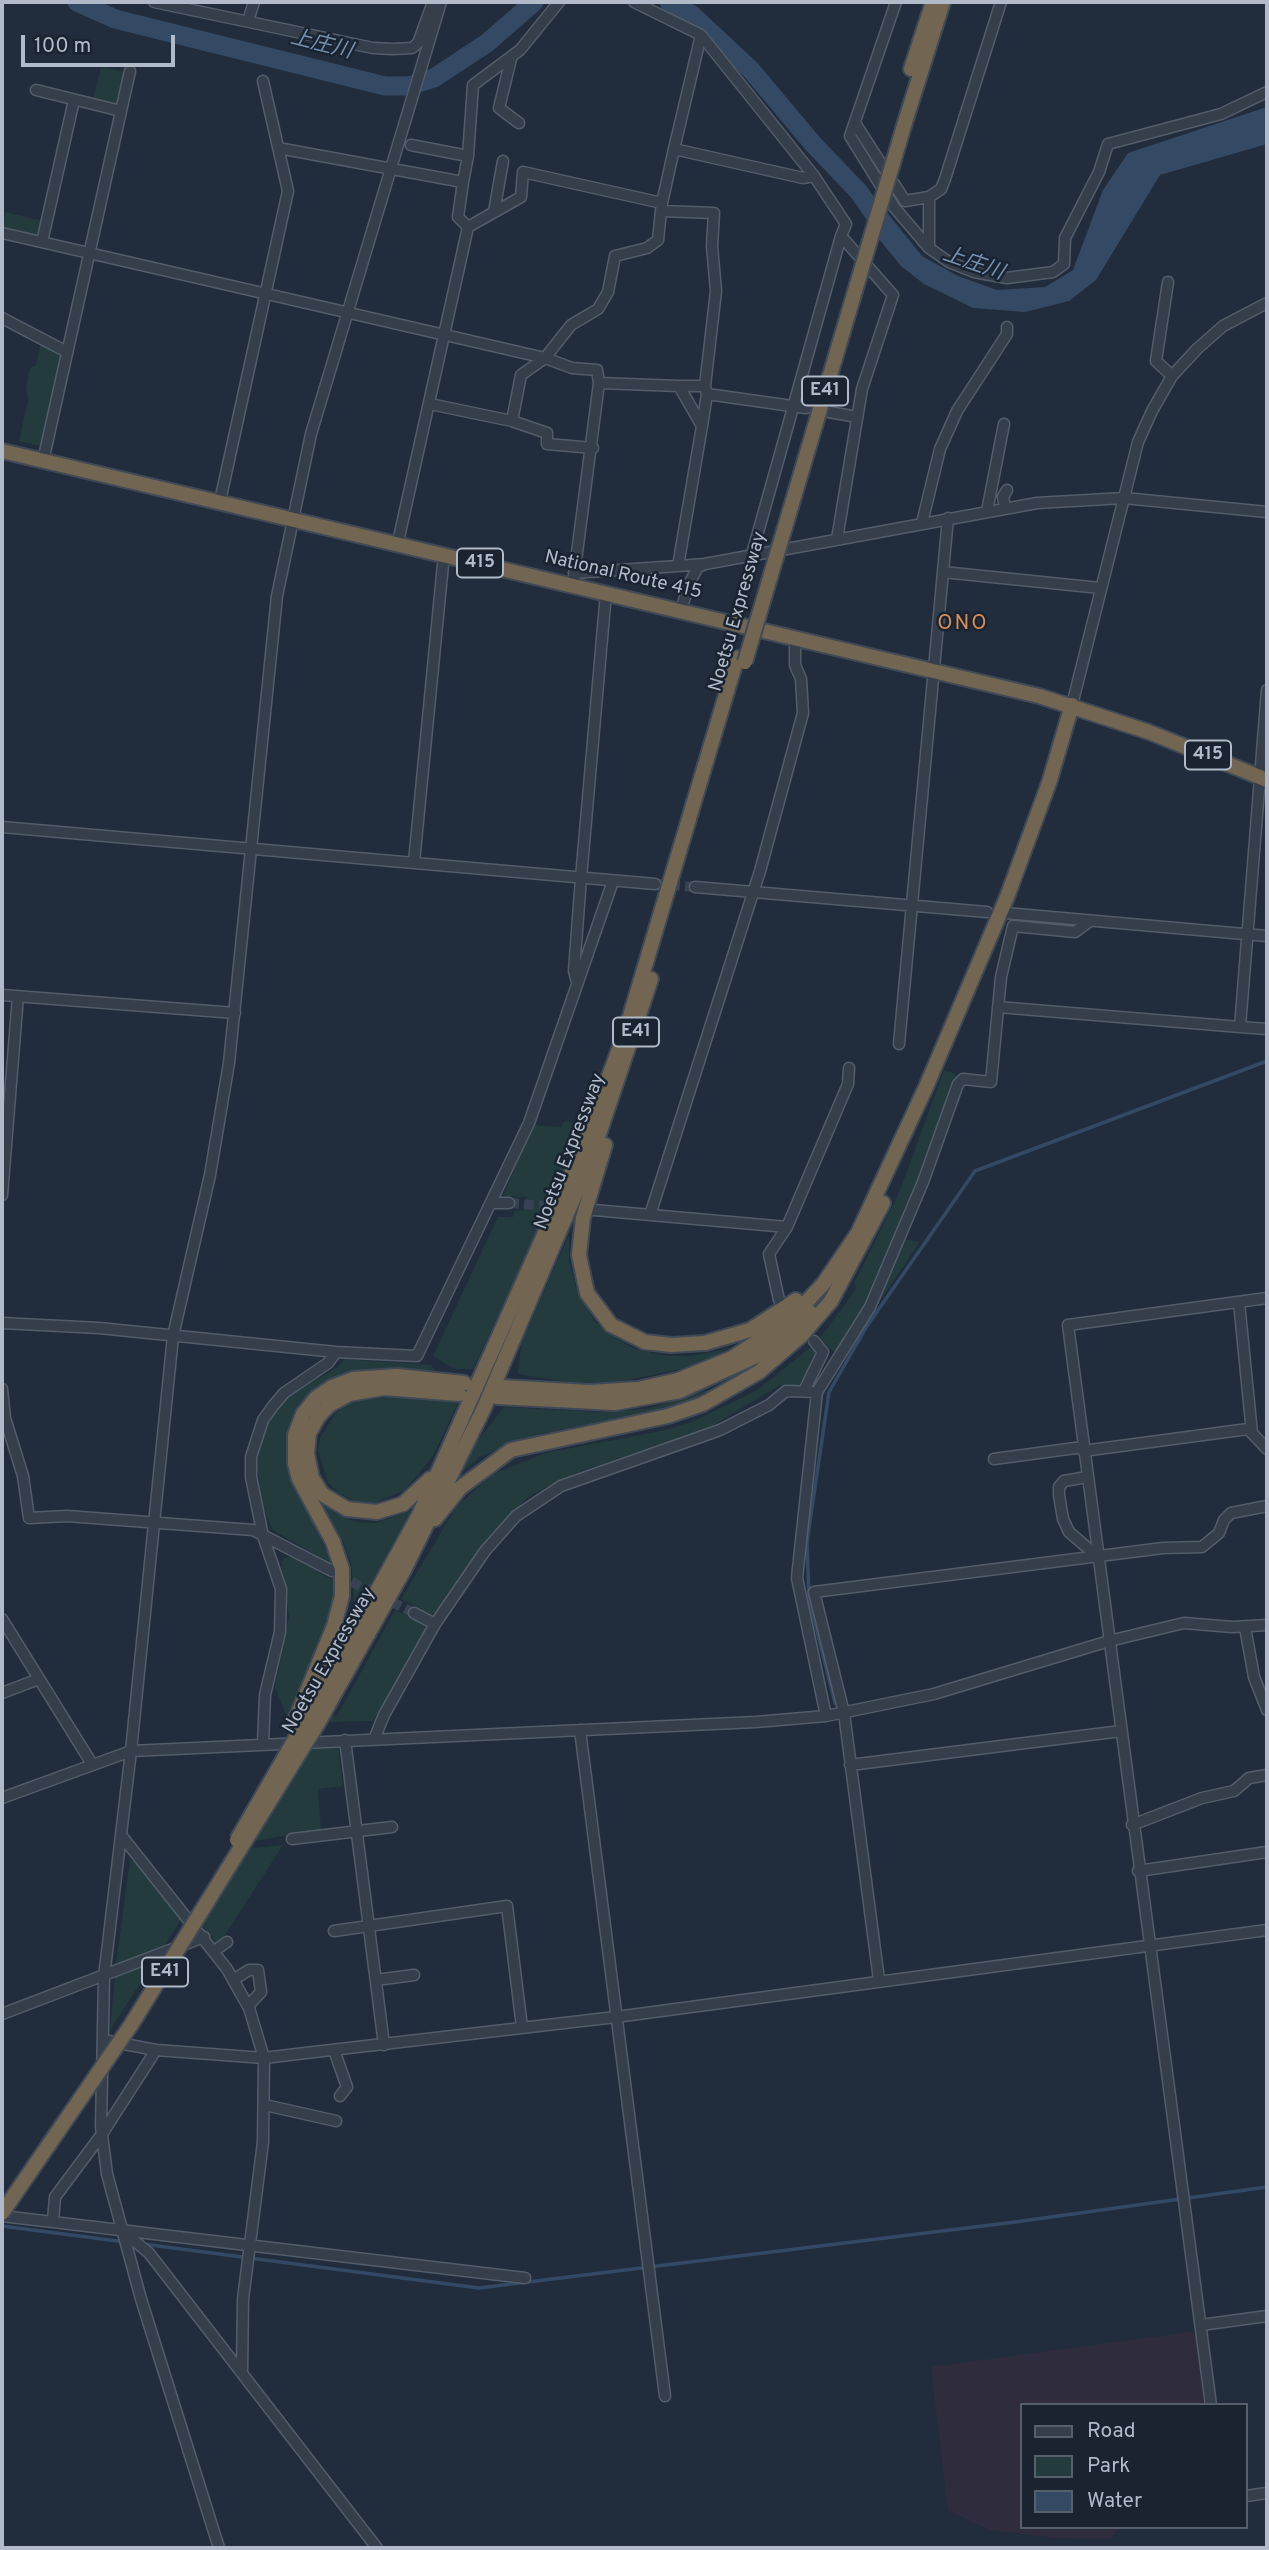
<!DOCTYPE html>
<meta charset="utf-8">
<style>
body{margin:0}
#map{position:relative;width:1269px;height:2550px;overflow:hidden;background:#212d3c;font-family:Overpass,sans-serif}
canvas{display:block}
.frame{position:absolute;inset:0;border:4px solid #b0bac8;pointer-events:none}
.legend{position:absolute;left:1020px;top:2403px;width:228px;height:126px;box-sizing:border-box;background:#1a2431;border:2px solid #56606d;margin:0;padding:9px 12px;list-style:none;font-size:21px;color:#b0bac8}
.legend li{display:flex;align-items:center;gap:14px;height:35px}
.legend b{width:35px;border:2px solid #56606d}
.scale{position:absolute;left:21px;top:35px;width:154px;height:32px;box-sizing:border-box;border:4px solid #b0bac8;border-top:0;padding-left:9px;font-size:21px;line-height:24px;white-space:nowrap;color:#b0bac8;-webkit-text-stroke:5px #1a2431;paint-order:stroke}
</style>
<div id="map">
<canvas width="1269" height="2550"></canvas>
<div class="frame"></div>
<ul class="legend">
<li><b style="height:9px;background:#353f4c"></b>Road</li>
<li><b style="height:19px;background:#233b3d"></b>Park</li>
<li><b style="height:19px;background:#344964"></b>Water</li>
</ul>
<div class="scale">100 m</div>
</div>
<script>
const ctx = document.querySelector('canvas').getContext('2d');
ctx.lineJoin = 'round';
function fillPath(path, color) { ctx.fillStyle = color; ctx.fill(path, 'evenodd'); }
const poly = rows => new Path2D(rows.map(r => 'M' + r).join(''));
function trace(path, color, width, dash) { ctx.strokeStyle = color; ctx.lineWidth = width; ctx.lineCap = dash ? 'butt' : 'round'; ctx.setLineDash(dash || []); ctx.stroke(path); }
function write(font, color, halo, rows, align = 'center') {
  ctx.font = font + ' Overpass,"Noto Sans JP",sans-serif'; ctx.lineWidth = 5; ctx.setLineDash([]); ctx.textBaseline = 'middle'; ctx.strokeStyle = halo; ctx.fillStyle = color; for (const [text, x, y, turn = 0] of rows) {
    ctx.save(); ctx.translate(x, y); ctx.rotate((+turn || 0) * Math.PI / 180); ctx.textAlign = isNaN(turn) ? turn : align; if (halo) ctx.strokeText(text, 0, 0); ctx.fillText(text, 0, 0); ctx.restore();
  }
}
const medical = poly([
 [1190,2332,1195,2333,1204,2405,1022,2405,1022,2527,1119,2527,1110,2539,1059,2538,990,2530,948,2510,931,2367]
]);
const green = poly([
 [101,67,124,72,117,104,93,99],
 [5,212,43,221,40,239,2,231],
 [45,343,64,352,44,447,19,441,28,400,26,387,30,368,36,365,40,346],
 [944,1070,956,1074,930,1154,892,1248,865,1306,836,1355,820,1338,857,1288,854,1284,899,1193],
 [565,1121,581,1123,547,1210,473,1369,455,1369,433,1356,498,1217,513,1217,514,1211,524,1210,527,1197,503,1196,533,1125,561,1127],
 [569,1235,569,1260,576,1287,595,1322,615,1338,635,1349,665,1356,691,1356,731,1348,690,1367,619,1382,573,1383,518,1374,521,1344],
 [905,1239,920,1242,877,1305],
 [812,1346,819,1354,799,1385,780,1385,712,1426,573,1474,529,1496,488,1538,440,1612,431,1615,401,1599,457,1506,493,1474,545,1453,661,1431,694,1421,757,1390],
 [344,1359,431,1365,436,1371,386,1368,349,1372,316,1389,295,1416,287,1452,289,1470,333,1565,273,1530,262,1505,257,1466,262,1433,279,1405,292,1393,338,1367],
 [731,1383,663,1410,544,1433,512,1443,480,1457,459,1474,472,1448,504,1407,598,1412,646,1409],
 [394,1397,458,1403,433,1456,405,1490,375,1503,355,1501,339,1493,328,1483,318,1451,320,1438,335,1414,346,1405,359,1400],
 [318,1500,333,1512,356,1522,376,1523,411,1511,349,1624,354,1598,351,1562,343,1541],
 [291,1556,336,1582,336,1600,305,1689,289,1722,275,1687,289,1617,281,1567,283,1559],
 [395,1610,423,1623,426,1632,373,1721,327,1722,331,1715,337,1716],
 [338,1747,343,1786,318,1789,321,1830,253,1841,310,1749],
 [283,1845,223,1938,216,1942,202,1926,247,1849],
 [130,1860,139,1864,182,1918,162,1950,119,1967,116,1964],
 [156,1959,110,2030,115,1976]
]);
const water = poly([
 [1267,107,1267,144,1160,175,1096,280,1069,301,1025,312,973,308,924,284,901,266,878,238,885,210,922,256,958,276,997,290,1045,287,1073,270,1103,190,1128,153]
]);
const stream = poly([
 [835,1703,809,1599,807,1542,829,1392,867,1326,975,1171,1267,1061],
 [2,2226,125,2242],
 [143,2244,479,2288,1015,2222,1267,2187]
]);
const river = poly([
 [77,2,115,19,385,86,409,86,434,78,487,43,534,2],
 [669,2,691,14,751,70,814,145,859,192,886,231]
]);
const minorTunnel = poly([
 [655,884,695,887],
 [509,1203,561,1207],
 [338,1575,414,1613]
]);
const minor = poly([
 [154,2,373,48,393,49,412,48,418,43,433,2],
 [634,2,701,35],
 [896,2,850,136,894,207,929,248,929,197,941,189,945,179,1001,2],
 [248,21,254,2],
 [511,59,499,108,519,123],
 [36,90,121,111],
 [855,123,905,201,929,197],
 [411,145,468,156,473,85,520,50,559,2],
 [278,148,463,182,468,156],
 [674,149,701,35,814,176],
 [463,182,458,217,468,227],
 [662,203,674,149,803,178,814,176,846,224,841,236],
 [494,212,503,161],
 [2,233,545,358],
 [42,242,74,100],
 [929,248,949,262,974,272,1007,278,1053,272,1064,264,1065,238,1099,172,1108,144,1221,114,1267,92],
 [1168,282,1156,361,1172,376],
 [2,318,67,352],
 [599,383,679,386,702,426,707,394,806,408],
 [679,386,705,386,706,391],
 [430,404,512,421,521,375,545,358],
 [829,412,857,417],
 [512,421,547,433,547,444,593,448],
 [702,426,678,566,705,564],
 [43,461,130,71],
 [220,501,288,191,263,81],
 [1005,508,1003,497,1007,490],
 [987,511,1004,424],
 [922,523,940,449,957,411,1007,334,1007,327],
 [398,542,468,227,521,197,523,172,662,203,661,211],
 [752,554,841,236,893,295,862,389,837,539],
 [943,572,1100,588],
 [574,573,678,566],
 [573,584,599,383,597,370,572,368,545,358,571,325,598,309,608,292,615,256,647,248,658,240,661,211,714,213,712,246,716,291,705,386],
 [681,609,691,580,698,567,705,564,1037,503,1124,498,1267,512],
 [1072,705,1138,442,1152,411,1172,376,1197,349,1223,326,1267,303],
 [2,827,655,884],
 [414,862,444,554],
 [695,887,987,912],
 [1005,913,1267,936],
 [577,982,574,971,581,878,606,593],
 [2,995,235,1013],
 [998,1007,1240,1027],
 [1267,1029,1240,1027,1267,690],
 [899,1044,948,518],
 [2,1195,18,996],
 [492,1203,509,1203],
 [594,1210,787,1227],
 [650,1215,760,871,803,713,801,679,795,665,795,637],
 [779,1300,769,1254,787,1227,848,1084,849,1068],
 [1239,1302,1252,1433],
 [2,1323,99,1328,336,1352,417,1356,529,1123,613,881],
 [2,1389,5,1418,23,1476,29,1518,67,1516,253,1530,332,1571],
 [804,1391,823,1352,814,1341],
 [1083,1451,1248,1429,1267,1449],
 [994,1459,1083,1447],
 [1087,1477,1064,1481,1059,1487,1059,1495,1063,1519,1069,1532,1097,1556],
 [414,1613,435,1624],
 [2,1619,92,1764],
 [1245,1627,1254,1677,1267,1710],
 [2,1693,39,1679],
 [826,1716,797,1578,817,1392,870,1307,923,1182,958,1084,963,1079,991,1082,1001,977,1013,926,1075,932,1090,921],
 [580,1730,665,2396],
 [375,1737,384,1715,435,1624,485,1551,516,1516,561,1486,720,1430,769,1405,786,1391,817,1392],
 [345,1740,384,2045],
 [263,1743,265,1695,280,1632,281,1589,263,1536,251,1477,251,1457,263,1420,273,1406,284,1393,328,1363,336,1352],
 [850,1765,1121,1731],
 [2,1798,131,1751,756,1722,826,1716,934,1694,1109,1641,1184,1623,1232,1627,1267,1625],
 [1132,1825,1202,1798,1234,1791,1249,1778,1267,1775],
 [121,1835,227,1969,249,2008,264,2058,263,2142,243,2299,242,2372],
 [292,1839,392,1827],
 [1138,1871,1267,1852],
 [334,1931,507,1906,522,2027],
 [214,1951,227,1942],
 [233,1980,249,1970,258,1970,261,1992,248,2006],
 [376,1980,414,1975],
 [879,1980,844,1713,814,1592,1163,1548,1202,1547,1219,1533,1224,1520,1231,1513,1267,1506],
 [2,2014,204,1937],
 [103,2040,156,2050,264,2058,297,2054,616,2017,1267,1930],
 [334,2050,347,2087,340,2096],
 [265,2105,336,2121],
 [2,2216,525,2278],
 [53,2221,55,2197,102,2134,156,2050],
 [122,2231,149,2253,377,2548],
 [1201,2325,1267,2316],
 [1211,2405,1068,1325,1267,1298],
 [1246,2496,1267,2493],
 [219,2548,141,2299,107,2174,101,2127,104,1977,131,1751,173,1336,210,1175,229,1063,277,596,311,434,441,2]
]);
const highway = poly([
 [911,69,933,2],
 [906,119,943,2],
 [2,451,1039,696,1149,732,1267,780],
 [605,1145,583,1218,579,1255,587,1293,611,1325,645,1342,671,1345,705,1343,750,1330,796,1300],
 [503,1387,589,1392,638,1389,678,1380,732,1358,768,1335,800,1309,824,1283,858,1233,926,1087,1007,897,1049,783,1072,705],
 [497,1397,615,1403,680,1391,763,1353,810,1312],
 [430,1479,403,1504,377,1512,347,1509,322,1494,312,1478,307,1454,309,1433,318,1417,329,1405,349,1394,384,1388,459,1394],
 [435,1519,460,1488,511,1450,668,1416,703,1404,759,1372,802,1335,831,1301,883,1203],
 [297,1716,334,1626,342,1596,342,1569,333,1542,299,1479,295,1463,295,1435,303,1414,316,1398,332,1387,353,1379,397,1376,464,1383],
 [306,1720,419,1515,581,1152,625,1033,737,658],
 [318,1723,405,1568,484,1408,592,1155,651,979]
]);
const highwayBridge = poly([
 [745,662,906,119],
 [237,1840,306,1720],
 [2,2213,131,2025,318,1723]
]);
const shields = [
 [825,391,46],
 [480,563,46],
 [1208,755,46],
 [636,1032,46],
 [165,1972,46]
];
const shieldNames = [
 ["E41",825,391],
 ["415",480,563],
 ["415",1208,755],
 ["E41",636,1032],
 ["E41",165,1972]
];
const streetNames = [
 ["National Route 415",623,576,13],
 ["Noetsu Expressway",739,612,-74],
 ["Noetsu Expressway",571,1152,-69],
 ["Noetsu Expressway",330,1661,-60]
];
const waterNames = [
 ["上庄川",321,46,14],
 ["上庄川",973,265,19]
];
const neighbourhoodNames = [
 ["ONO",963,625]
];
fillPath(medical, '#2f2d3d');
fillPath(green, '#233b3d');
fillPath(water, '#344964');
trace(stream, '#344964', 3.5);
trace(river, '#344964', 19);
trace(minorTunnel, '#364251', 10, [10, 5]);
trace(minor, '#535d6a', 13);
trace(highway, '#404a57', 18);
trace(minor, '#353f4c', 10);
trace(highway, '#726551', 14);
trace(highwayBridge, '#404a57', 18, []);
trace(highwayBridge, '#726551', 14);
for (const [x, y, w] of shields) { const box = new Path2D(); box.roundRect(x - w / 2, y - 14.5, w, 29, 5); ctx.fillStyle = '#1a2431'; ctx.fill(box); trace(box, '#b0bac8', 2); }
write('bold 18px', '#b0bac8', null, shieldNames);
write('19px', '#b0bac8', '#1a2431', streetNames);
write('italic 21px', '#7691b2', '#1a2431', waterNames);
ctx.letterSpacing = '2px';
write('21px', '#da8d59', '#1a2431', neighbourhoodNames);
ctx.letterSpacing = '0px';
</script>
